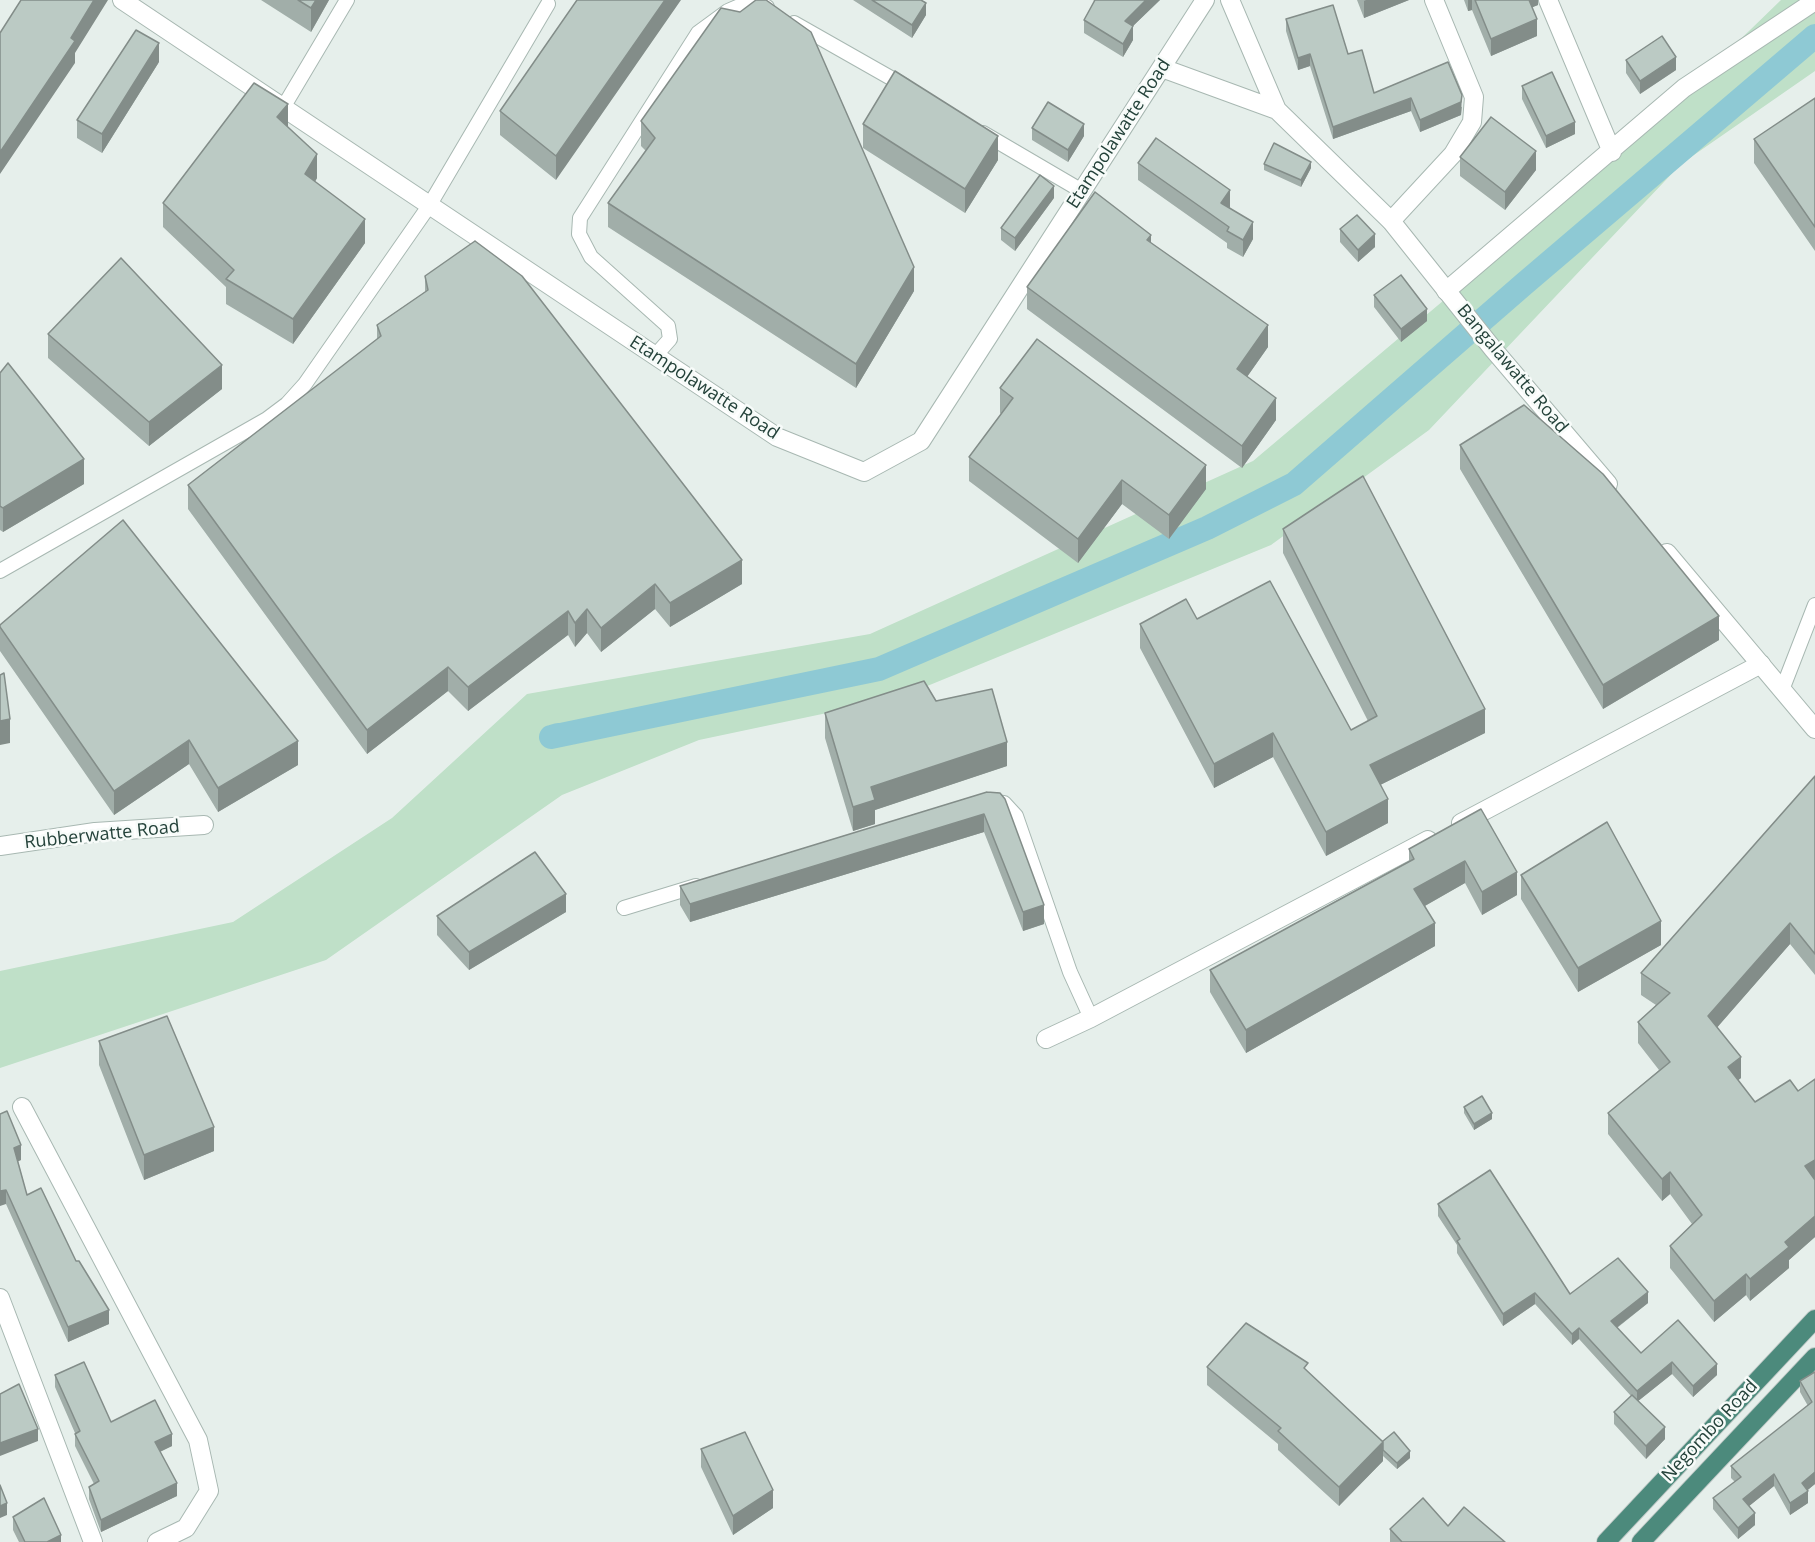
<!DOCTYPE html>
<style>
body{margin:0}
canvas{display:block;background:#e6efeb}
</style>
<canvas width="1815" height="1542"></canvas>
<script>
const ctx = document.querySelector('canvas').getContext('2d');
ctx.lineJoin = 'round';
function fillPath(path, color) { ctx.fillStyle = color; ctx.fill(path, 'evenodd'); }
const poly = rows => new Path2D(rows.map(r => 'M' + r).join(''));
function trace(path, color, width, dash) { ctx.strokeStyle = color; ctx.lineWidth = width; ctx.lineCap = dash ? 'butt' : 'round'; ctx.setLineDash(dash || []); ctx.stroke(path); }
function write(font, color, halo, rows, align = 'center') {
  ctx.font = font + ' "Open Sans",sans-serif'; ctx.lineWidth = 5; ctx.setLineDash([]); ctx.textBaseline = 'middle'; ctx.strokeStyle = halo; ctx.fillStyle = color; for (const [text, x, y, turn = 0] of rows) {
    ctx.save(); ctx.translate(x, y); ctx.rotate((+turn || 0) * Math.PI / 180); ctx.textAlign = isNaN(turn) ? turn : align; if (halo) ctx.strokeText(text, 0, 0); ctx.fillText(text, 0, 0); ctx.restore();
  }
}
const green = poly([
 [1781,0,1815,0,1815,71,1681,164,1429,430,1271,545,898,698,699,740,562,795,326,960,0,1068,0,971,233,922,392,818,527,694,870,634,1253,461,1653,124]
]);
const canal = poly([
 [558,735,551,737,879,669,1207,528,1294,484,1524,284,1815,36]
]);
const service = poly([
 [794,23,905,86],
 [284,106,347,0],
 [983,133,1082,191],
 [655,356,670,339,668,326,591,257,579,234,580,218,698,33,728,11,744,4,761,4,767,7],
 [0,571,267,419,287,404,305,384,429,206,548,4],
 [1782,690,1815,605],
 [991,802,1004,803,1016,816,1070,972,1091,1018],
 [624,908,696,886]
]);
const minor = poly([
 [1548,0,1612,152],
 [1391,221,1453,154,1472,122,1474,97,1434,0],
 [1446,291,1684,88,1815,1],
 [1461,823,1761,664],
 [0,846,95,832,204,825],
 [1046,1039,1091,1018,1428,840],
 [22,1107,198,1440,209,1491,186,1528,157,1542],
 [0,1298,93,1542]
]);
const tertiary = poly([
 [122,0,777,437,864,472,921,441,1205,0],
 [1230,0,1277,110,1391,221,1493,349,1608,484],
 [1162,68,1277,110],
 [1667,553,1815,729]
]);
const trunk = poly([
 [1606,1542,1815,1319],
 [1641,1542,1815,1357]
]);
const wall = poly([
 [261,0,329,0,311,32],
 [577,0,556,180,500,135,500,111],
 [853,0,921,0,926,15,912,38],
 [1093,0,1160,0,1133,26,1133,40,1123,57,1084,33,1084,20,1095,1],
 [1357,0,1409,0,1364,18],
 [1464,0,1538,0,1538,5,1532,7,1537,36,1491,56,1472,10,1468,11],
 [1286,19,1348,54,1374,93,1462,107,1461,115,1420,132,1411,111,1333,139,1310,66,1298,70,1286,31],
 [1626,60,1676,70,1640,94,1626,73],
 [159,62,102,153,77,138,77,120],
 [1522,86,1575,134,1546,148,1522,99],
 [1815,98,1815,251,1754,163,1754,139],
 [641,121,914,291,856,388,608,227,608,203,646,151,641,146],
 [863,124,998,160,965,213,863,148],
 [288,128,317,178,315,182,365,243,293,344,226,304,226,287,163,227,163,203],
 [1032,128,1084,136,1068,162,1032,140],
 [1460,157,1536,170,1505,210,1460,176],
 [1138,163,1230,207,1229,208,1253,239,1243,257,1227,248,1227,243,1138,180],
 [1264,164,1311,168,1301,187,1264,170],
 [1054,198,1015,251,1001,240,1001,228],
 [1340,229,1375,247,1358,262,1340,242],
 [1151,243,1268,347,1247,377,1276,420,1242,468,1027,309,1027,287],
 [425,276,742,584,670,627,655,609,601,652,587,633,575,647,568,635,468,711,448,691,367,754,188,509,188,485,377,340,377,325,425,292],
 [1374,295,1427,321,1401,342,1374,307],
 [48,334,222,389,149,446,48,358],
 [0,373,84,484,3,532,0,530],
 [1000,388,1206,489,1169,539,1122,504,1078,563,969,481,969,457,1001,414,1000,413],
 [1460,445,1719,640,1603,709,1460,469],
 [1283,529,1485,733,1380,785,1388,823,1326,856,1273,757,1214,788,1140,648,1140,624,1197,619,1351,730,1368,721,1283,553],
 [0,625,298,765,218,812,189,764,114,815,0,651],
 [936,701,1007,766,875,810,875,824,853,831,825,738,825,713],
 [1815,776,1815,975,1790,944,1717,1027,1741,1078,1738,1080,1755,1102,1798,1091,1815,1079,1815,1237,1789,1260,1789,1268,1750,1301,1746,1295,1714,1322,1670,1268,1670,1246,1692,1224,1670,1194,1662,1201,1608,1134,1608,1113,1659,1070,1638,1043,1638,1022,1656,1005,1641,995,1641,973],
 [987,792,1044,924,1023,931,984,832,690,922,680,905,680,886],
 [1481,809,1517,895,1482,915,1465,883,1425,906,1435,946,1246,1053,1210,992,1210,970,1409,861,1409,849],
 [1521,875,1661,945,1578,992,1521,899],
 [566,912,469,970,437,935,437,916],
 [99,1041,214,1151,144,1180,99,1065],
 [1464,1107,1492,1119,1474,1130,1464,1113],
 [0,1114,21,1160,18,1161,27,1195,76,1261,109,1324,68,1342,6,1204],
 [1438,1204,1570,1294,1648,1303,1617,1328,1641,1353,1717,1375,1693,1397,1672,1374,1638,1401,1665,1439,1646,1459,1614,1424,1614,1412,1631,1396,1579,1339,1572,1345,1535,1304,1503,1326,1457,1253,1457,1245,1438,1216],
 [1207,1367,1308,1372,1383,1441,1410,1458,1397,1469,1383,1456,1383,1461,1339,1506,1278,1450,1278,1444,1207,1385],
 [1815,1372,1815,1484,1807,1490,1808,1503,1790,1515,1774,1486,1749,1506,1755,1525,1738,1539,1713,1509,1713,1498,1735,1482,1731,1478,1731,1466,1808,1406,1800,1392,1800,1381],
 [55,1375,111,1422,172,1446,160,1452,177,1496,101,1532,89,1499,89,1487,94,1484,75,1446,75,1433,55,1387],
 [701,1449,773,1508,733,1535,701,1467],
 [13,1517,61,1542,19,1542,13,1530],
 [1448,1526,1505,1542,1390,1542,1390,1529]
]);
const shadedWall = poly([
 [94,0,108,0,75,53,75,63,0,174,0,152],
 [316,0,329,0,311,32,311,8],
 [665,0,681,0,556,180,556,156],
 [1146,0,1160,0,1133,26,1133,40,1123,57,1123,44,1125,21],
 [1366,0,1409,0,1364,18,1364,1],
 [1468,0,1472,0,1472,10,1468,11],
 [1526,0,1538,0,1538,5,1526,10],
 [926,3,926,15,912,38,912,25],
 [1537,19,1537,36,1491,56,1491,39],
 [159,43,159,62,102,153,102,134],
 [1310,54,1310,66,1298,70,1298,58],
 [1676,57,1676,70,1640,94,1640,81],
 [1462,95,1461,115,1420,132,1420,120],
 [1411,98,1411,111,1333,139,1333,127],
 [288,104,288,128,277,117],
 [1575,122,1575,134,1546,148,1546,136],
 [1084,124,1084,136,1068,162,1068,150],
 [998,136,998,160,965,213,965,189],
 [1536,151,1536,170,1505,210,1505,192],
 [317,154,317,178,305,198,305,174],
 [1311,162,1311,168,1301,187,1301,180],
 [1054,186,1054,198,1015,251,1015,238],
 [1230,190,1230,207,1221,220,1221,203],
 [365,219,365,243,293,344,293,319],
 [1253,222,1253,239,1243,257,1243,240],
 [1375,234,1375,247,1358,262,1358,250],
 [1151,235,1151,257,1147,240],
 [914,267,914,291,856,388,856,364],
 [1427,309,1427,321,1401,342,1401,329],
 [1268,325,1268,347,1237,391,1237,369],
 [222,365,222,389,149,446,149,422],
 [1276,398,1276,420,1242,468,1242,446],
 [84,459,84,484,3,532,3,508],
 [1206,465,1206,489,1169,539,1169,515],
 [1122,480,1122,504,1078,563,1078,539],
 [742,560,742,584,670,627,670,603],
 [655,584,655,609,601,652,601,628],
 [587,609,587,633,575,647,575,623],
 [568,611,568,635,468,711,468,687],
 [1719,616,1719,640,1603,709,1603,685],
 [448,667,448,691,367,754,367,730],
 [1485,709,1485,733,1370,790,1370,765],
 [10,719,10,743,0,745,0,721],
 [1273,733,1273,757,1214,788,1214,764],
 [189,740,189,764,114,815,114,791],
 [298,741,298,765,218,812,218,788],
 [1007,742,1007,766,875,810,875,824,853,831,853,807,871,787],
 [1388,799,1388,823,1326,856,1326,832],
 [984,814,984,832,690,922,690,904],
 [1465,861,1465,883,1414,912,1414,889],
 [1517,872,1517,895,1482,915,1482,892],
 [566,894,566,912,469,970,469,952],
 [1044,905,1044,924,1023,931,1023,912],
 [1661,921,1661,945,1578,992,1578,968],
 [1435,923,1435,946,1246,1053,1246,1030],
 [1790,923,1790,944,1708,1038,1708,1016],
 [1741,1057,1741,1078,1728,1088,1728,1067],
 [1492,1113,1492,1119,1474,1130,1474,1124],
 [214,1127,214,1151,144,1180,144,1155],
 [21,1145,21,1160,14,1163,14,1148],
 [1815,1160,1815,1181,1805,1166],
 [1670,1172,1670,1194,1662,1201,1662,1179],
 [6,1190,6,1204,0,1206,0,1191],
 [1815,1216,1815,1237,1789,1260,1789,1268,1750,1301,1750,1279,1785,1242],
 [1746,1274,1746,1295,1714,1322,1714,1301],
 [1648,1292,1648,1303,1611,1332,1611,1321],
 [1535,1293,1535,1304,1503,1326,1503,1314],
 [109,1310,109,1324,68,1342,68,1327],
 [1579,1328,1579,1339,1572,1345,1572,1334],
 [1672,1362,1672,1374,1637,1402,1637,1391],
 [1717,1364,1717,1375,1693,1397,1693,1386],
 [1665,1427,1665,1439,1646,1459,1646,1446],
 [38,1429,38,1441,0,1456,0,1443],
 [172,1434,172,1446,155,1454,155,1442],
 [1383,1442,1383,1461,1339,1506,1339,1487],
 [1410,1451,1410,1458,1397,1469,1397,1463],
 [1815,1472,1815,1484,1803,1494,1808,1491,1808,1503,1790,1515,1790,1503,1802,1483],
 [1774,1474,1774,1486,1743,1511,1743,1499],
 [177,1483,177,1496,101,1532,101,1520],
 [773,1490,773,1508,733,1535,733,1516],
 [7,1503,7,1515,0,1518,0,1506],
 [1755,1513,1755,1525,1738,1539,1738,1528],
 [61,1535,61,1542,47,1542]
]);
const building = poly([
 [21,0,94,0,71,38,75,41,0,152,0,33,21,0],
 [298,0,316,0,311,8,298,0],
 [577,0,665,0,556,156,500,111,577,0],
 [756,0,766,0,811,32,914,267,856,364,608,203,655,138,641,121,721,8,740,12,756,0],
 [872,0,921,0,926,3,912,25,872,0],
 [1095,0,1146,0,1125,21,1133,26,1123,44,1084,20,1095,0],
 [1475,0,1529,0,1537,19,1491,39,1475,0],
 [1333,5,1348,54,1362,50,1374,93,1448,62,1462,95,1461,102,1420,120,1411,98,1333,127,1310,54,1298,58,1286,19,1333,5],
 [136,30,159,43,102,134,77,120,136,30],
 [1662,36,1676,57,1640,81,1626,60,1662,36],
 [895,71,998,136,965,189,863,124,895,71],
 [1552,72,1575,122,1546,136,1522,86,1552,72],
 [254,83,288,104,277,117,317,154,305,174,365,219,293,319,226,279,234,270,163,203,254,83],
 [1815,98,1815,227,1754,139,1815,98],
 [1048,102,1084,124,1068,150,1032,128,1048,102],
 [1491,117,1536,151,1505,192,1460,157,1491,117],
 [1156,138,1230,190,1221,203,1253,222,1243,240,1227,231,1229,227,1138,163,1156,138],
 [1274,143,1311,162,1301,180,1264,164,1274,143],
 [1040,175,1054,186,1015,238,1001,228,1040,175],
 [1095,192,1151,235,1147,240,1268,325,1237,369,1276,398,1242,446,1027,287,1095,192],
 [1357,215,1375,234,1358,250,1340,229,1357,215],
 [475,241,522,276,742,560,670,603,655,584,601,628,587,609,575,623,568,611,468,687,448,667,367,730,188,485,381,336,377,325,428,290,425,276,475,241],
 [121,258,222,365,149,422,48,334,121,258],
 [1401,275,1427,309,1401,329,1374,295,1401,275],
 [1037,339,1206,465,1169,515,1122,480,1078,539,969,457,1013,398,1000,388,1037,339],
 [8,363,84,459,3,508,0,506,0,373,8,363],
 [1524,405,1603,474,1719,616,1603,685,1460,445,1524,405],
 [1363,476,1485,709,1370,765,1388,799,1326,832,1273,733,1214,764,1140,624,1186,599,1197,619,1270,581,1351,730,1377,716,1283,529,1363,476],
 [123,520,298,741,218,788,189,740,114,791,0,627,0,625,123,520],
 [4,673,10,719,0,721,0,675,4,673],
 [924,681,936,701,992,689,1007,742,871,787,875,800,853,807,825,713,924,681],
 [1815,776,1815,954,1790,923,1708,1016,1741,1057,1728,1067,1755,1102,1790,1080,1798,1091,1815,1079,1815,1160,1805,1166,1815,1180,1815,1216,1785,1242,1789,1247,1750,1279,1746,1274,1714,1301,1670,1246,1702,1215,1670,1172,1662,1179,1608,1113,1670,1062,1638,1022,1670,993,1641,973,1815,776],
 [987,792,1000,793,1005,799,1044,905,1023,912,984,814,690,904,680,886,987,792],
 [1481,809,1517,872,1482,892,1465,861,1414,889,1435,923,1246,1030,1210,970,1414,859,1409,849,1481,809],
 [1607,822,1661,921,1578,968,1521,875,1607,822],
 [535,852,566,894,469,952,437,916,535,852],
 [167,1016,214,1127,144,1155,99,1041,167,1016],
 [1482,1096,1492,1113,1474,1124,1464,1107,1482,1096],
 [7,1111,21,1145,14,1148,27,1195,41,1188,76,1261,79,1261,109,1310,68,1327,6,1190,0,1191,0,1114,7,1111],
 [1490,1170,1570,1294,1618,1258,1648,1292,1611,1321,1641,1353,1678,1320,1717,1364,1693,1386,1672,1362,1637,1391,1579,1328,1572,1334,1535,1293,1503,1314,1457,1241,1460,1239,1438,1204,1490,1170],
 [1246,1323,1308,1363,1304,1368,1383,1442,1339,1487,1278,1431,1281,1428,1207,1367,1246,1323],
 [84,1362,111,1422,155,1400,172,1434,155,1442,177,1483,101,1520,89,1487,99,1481,75,1434,80,1431,55,1375,84,1362],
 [1815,1372,1815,1472,1802,1483,1808,1491,1790,1503,1774,1474,1743,1499,1755,1513,1738,1528,1713,1498,1741,1477,1731,1466,1812,1402,1800,1381,1815,1372],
 [19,1384,38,1429,0,1443,0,1394,19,1384],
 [1632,1395,1665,1427,1646,1446,1614,1412,1632,1395],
 [745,1432,773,1490,733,1516,701,1449,745,1432],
 [1394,1432,1410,1451,1397,1463,1383,1450,1383,1441,1394,1432],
 [0,1485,7,1503,0,1506,0,1485],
 [44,1498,61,1535,47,1542,25,1542,13,1517,44,1498],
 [1423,1498,1448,1526,1464,1507,1505,1542,1402,1542,1390,1529,1423,1498]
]);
const streetNames = [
 ["Etampolawatte Road",1119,134,-57],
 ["Bangalawatte Road",1512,369,50],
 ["Etampolawatte Road",704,388,33],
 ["Rubberwatte Road",102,835,-6],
 ["Negombo Road",1710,1431,-47]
];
fillPath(green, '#bfe0c8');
trace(canal, '#8ec9d4', 24);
trace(service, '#a8b8b2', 16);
trace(minor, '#a8b8b2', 20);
trace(tertiary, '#a8b8b2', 20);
trace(trunk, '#c2cac8', 20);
trace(service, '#fff', 14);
trace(minor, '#fff', 18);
trace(tertiary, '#fff', 18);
trace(trunk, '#4c8a7c', 18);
fillPath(wall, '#a1aea9');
fillPath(shadedWall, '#838d89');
fillPath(building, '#bbcac4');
trace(building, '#838d89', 1.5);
write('18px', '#24423a', '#f7fbf9', streetNames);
</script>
